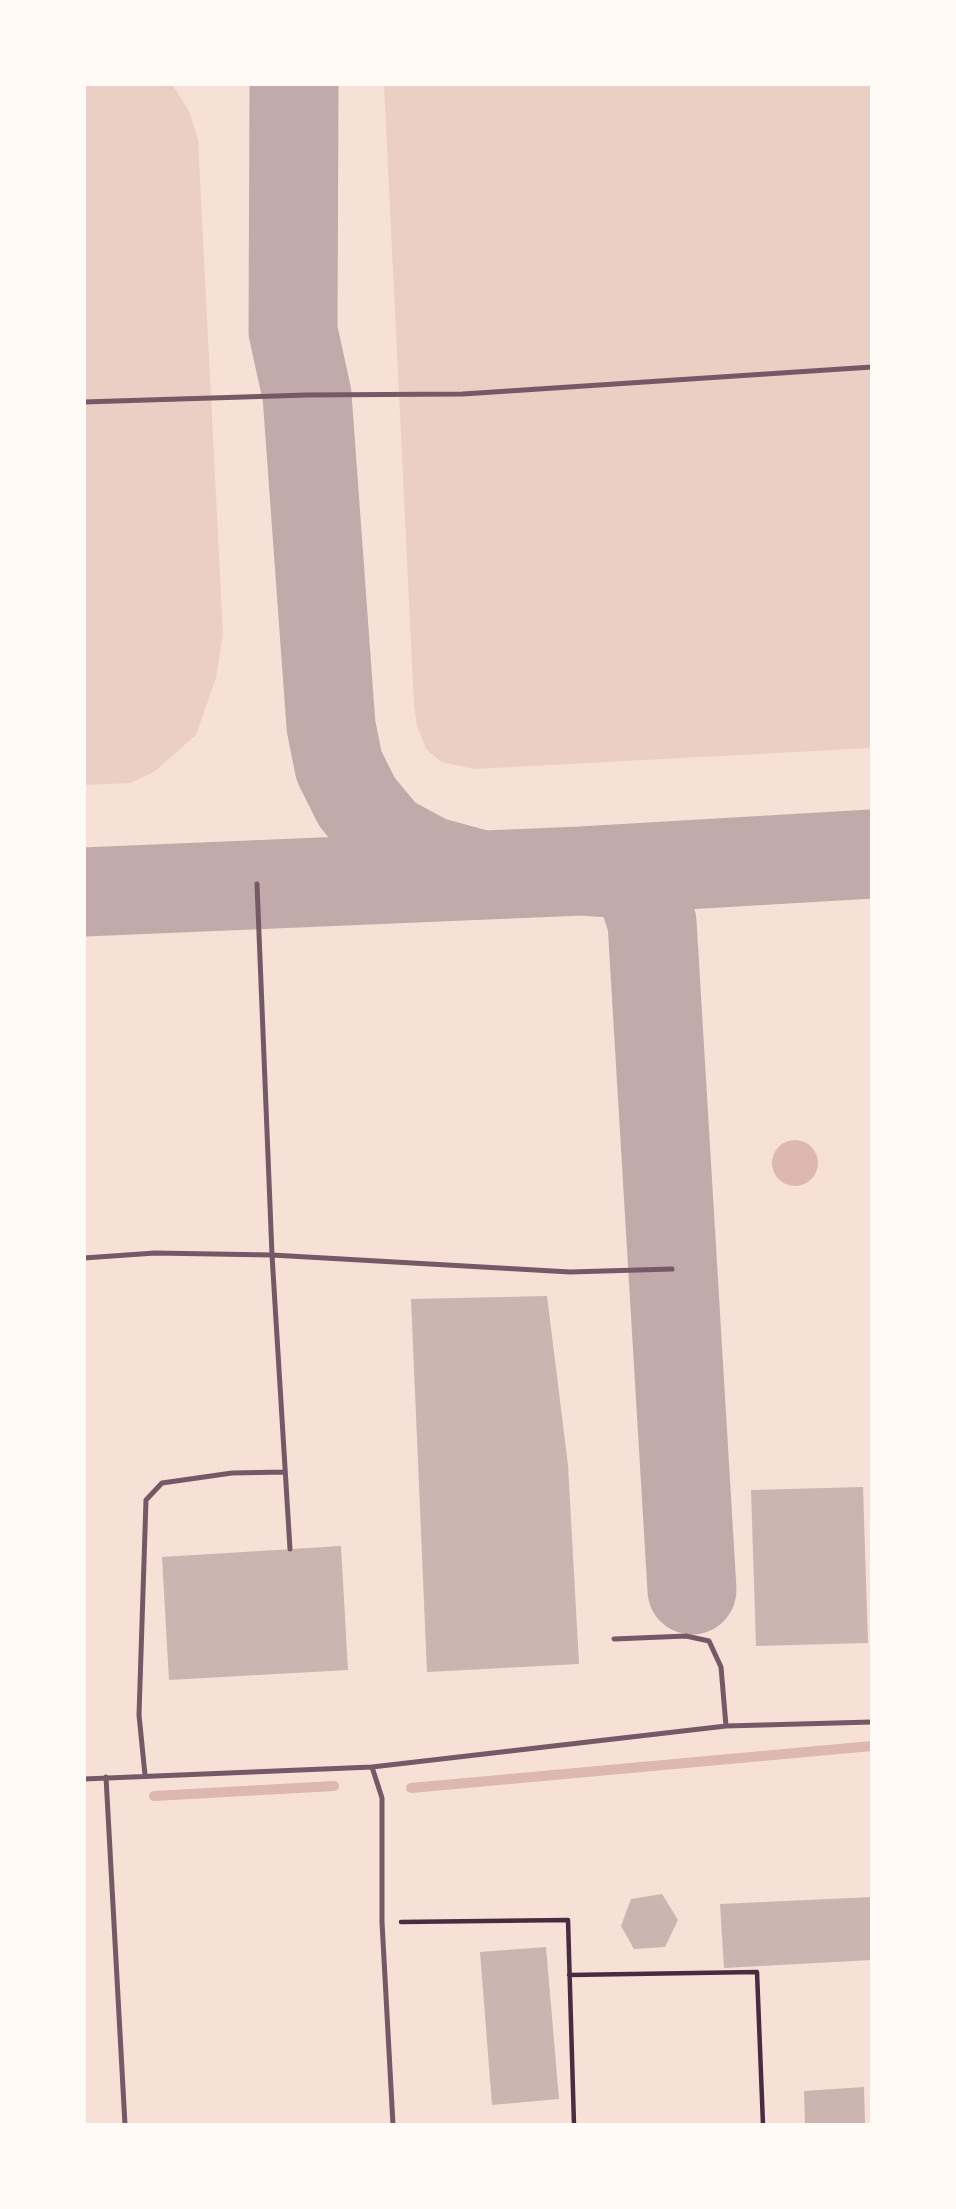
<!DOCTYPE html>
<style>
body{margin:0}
#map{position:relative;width:956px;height:2209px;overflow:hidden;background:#f7e1d7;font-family:Arial,sans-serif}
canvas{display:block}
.frame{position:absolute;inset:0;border:86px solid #fffaf5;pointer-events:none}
</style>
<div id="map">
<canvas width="956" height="2209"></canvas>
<div class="frame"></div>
</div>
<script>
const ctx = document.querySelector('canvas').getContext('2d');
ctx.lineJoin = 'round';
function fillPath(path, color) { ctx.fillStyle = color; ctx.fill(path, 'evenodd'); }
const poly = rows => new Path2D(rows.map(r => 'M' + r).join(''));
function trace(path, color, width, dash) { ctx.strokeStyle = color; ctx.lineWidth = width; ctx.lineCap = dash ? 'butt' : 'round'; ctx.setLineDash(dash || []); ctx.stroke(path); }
const green = poly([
 [84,84,172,84,189,111,198,140,223,634,216,678,196,735,155,771,131,783,84,785],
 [384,84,872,84,872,748,475,769,441,762,426,749,417,726,414,705]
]);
const water = poly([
 '772 1163a23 23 0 1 1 46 0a23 23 0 1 1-46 0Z'
]);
const stream = poly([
 [411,1788,872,1746],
 [154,1796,334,1786]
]);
const taxiway = poly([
 [294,84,293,331,307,395,331,726,339,766,357,802,387,838,430,861,478,874],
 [581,871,628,874,640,885,652,922,692,1590],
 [84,892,581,871,872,854]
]);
const building = poly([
 [547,1296,568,1465,579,1664,427,1672,411,1299],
 [863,1487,868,1643,756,1646,751,1490],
 [341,1546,348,1670,169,1680,162,1557],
 [662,1894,678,1920,665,1947,634,1949,621,1926,631,1899],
 [872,1897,872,1960,724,1968,720,1904],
 [546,1947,559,2099,492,2105,480,1952],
 [864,2087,865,2125,805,2125,804,2091]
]);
const path = poly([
 [401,1922,568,1920,574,2125],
 [569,1975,757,1972,763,2125]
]);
const service = poly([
 [84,402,307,395,463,394,872,367],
 [257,884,272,1255,290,1549],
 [84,1258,155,1253,272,1255,570,1272,672,1269],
 [614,1639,686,1636,709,1641,721,1667,726,1726],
 [372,1767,382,1798,382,1922,393,2125],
 [145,1775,139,1715,146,1500,162,1483,232,1473,285,1472],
 [106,1777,125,2125],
 [84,1779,372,1767,726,1726,872,1722]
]);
fillPath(green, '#ebcfc5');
fillPath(water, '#dcb8b0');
trace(stream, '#dcb8b0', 10);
trace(taxiway, '#c3aaaa', 89);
fillPath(building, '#ccb4b1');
trace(path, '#4a2c40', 4.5);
trace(service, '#755966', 5);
</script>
